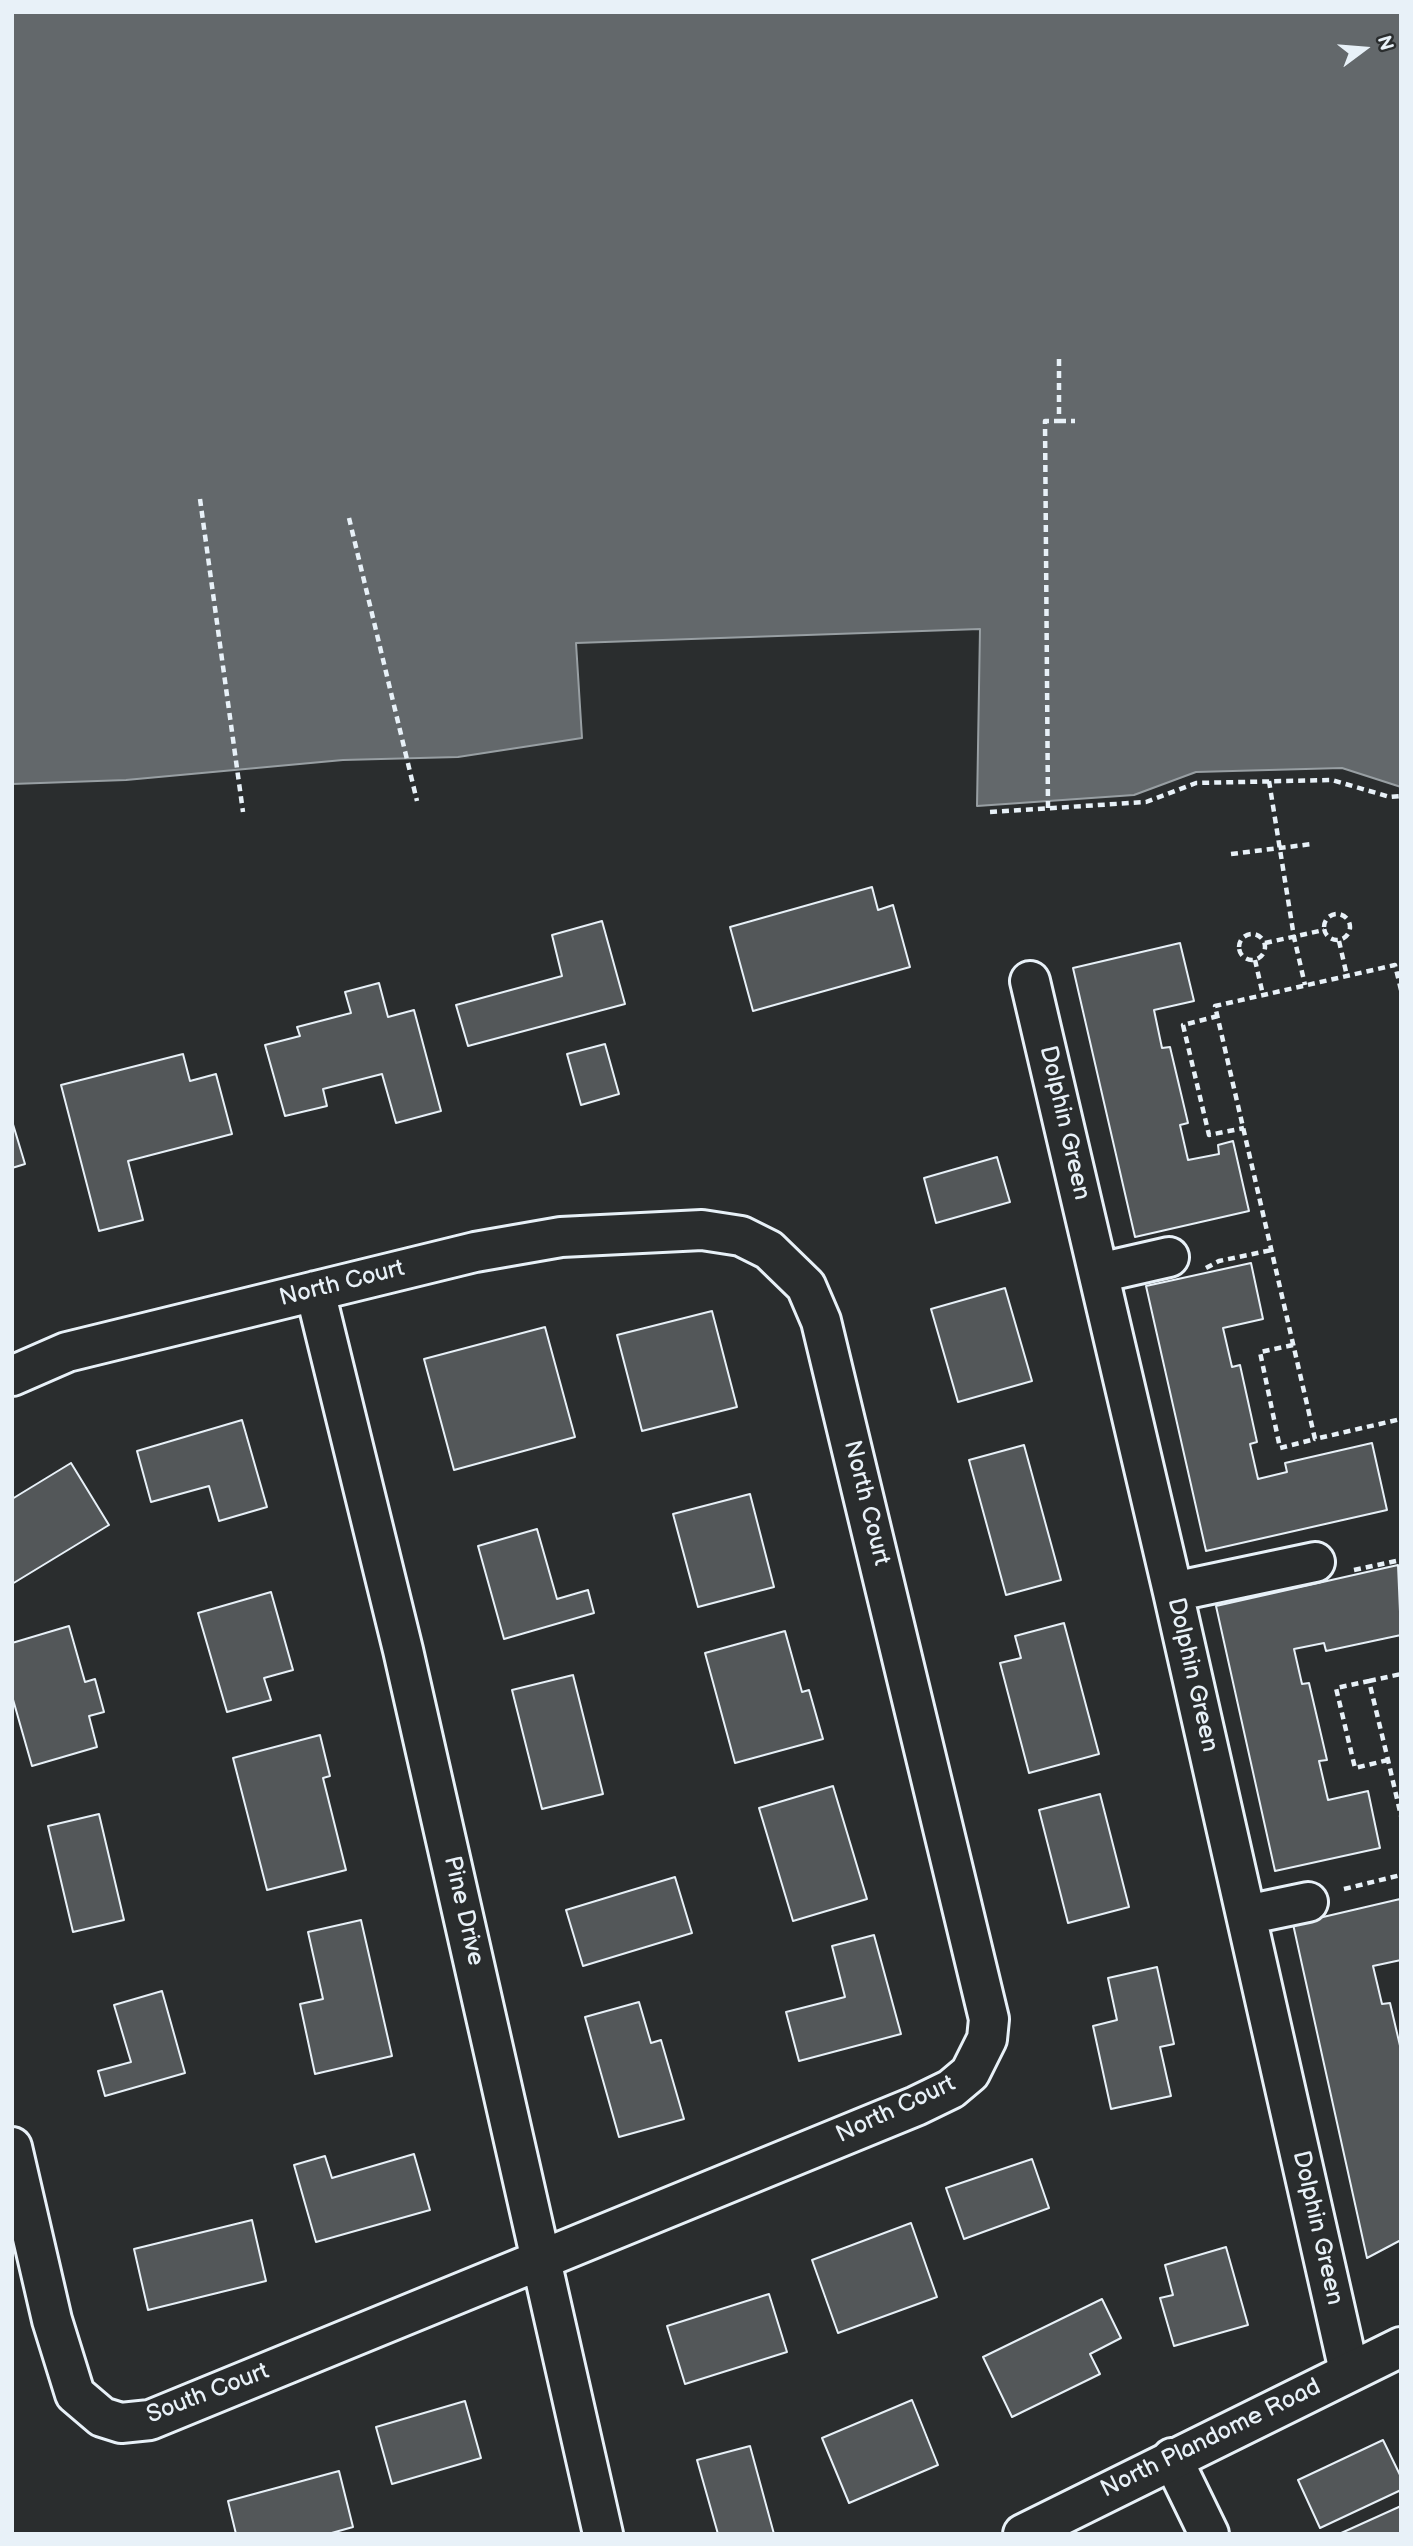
<!DOCTYPE html>
<style>
body{margin:0}
#map{position:relative;width:1413px;height:2546px;overflow:hidden;background:#2a2d2e;font-family:"Balsamiq Sans",sans-serif}
canvas{display:block}
.frame{position:absolute;inset:0;border:14px solid #e8f1f8;pointer-events:none}
.north{position:absolute;left:1329px;top:14px;width:70px;height:70px;-webkit-text-stroke:5px #2a2d2e;paint-order:stroke;rotate:74deg;font-size:19px;font-weight:700;line-height:28px;text-align:center;color:#e8f1f8}
.north::after{content:'';display:block;margin:auto;width:24px;height:32px;background:#e8f1f8;clip-path:polygon(50% 0,100% 100%,50% 72%,0 100%)}
</style>
<div id="map">
<canvas width="1413" height="2546"></canvas>
<div class="frame"></div>
<div class="north">N</div>
</div>
<script>
const ctx = document.querySelector('canvas').getContext('2d');
ctx.lineJoin = 'round';
function fillPath(path, color) { ctx.fillStyle = color; ctx.fill(path, 'evenodd'); }
const poly = rows => new Path2D(rows.map(r => 'M' + r).join(''));
function trace(path, color, width, dash) { ctx.strokeStyle = color; ctx.lineWidth = width; ctx.lineCap = dash ? 'butt' : 'round'; ctx.setLineDash(dash || []); ctx.stroke(path); }
function write(font, color, halo, rows, align = 'center') {
  ctx.font = font + ' "Balsamiq Sans",sans-serif'; ctx.lineWidth = 5; ctx.setLineDash([]); ctx.textBaseline = 'middle'; ctx.strokeStyle = halo; ctx.fillStyle = color; for (const [text, x, y, turn = 0] of rows) {
    ctx.save(); ctx.translate(x, y); ctx.rotate((+turn || 0) * Math.PI / 180); ctx.textAlign = isNaN(turn) ? turn : align; if (halo) ctx.strokeText(text, 0, 0); ctx.fillText(text, 0, 0); ctx.restore();
  }
}
const water = poly([
 [12,12,1401,12,1401,787,1342,768,1196,772,1134,795,977,806,980,629,576,643,582,738,458,757,343,760,126,780,12,784,12,12]
]);
const building = poly([
 [872,887,878,910,893,905,910,967,753,1011,730,927,872,887],
 [602,921,625,1004,468,1046,456,1005,562,976,552,935,602,921],
 [1180,943,1194,1001,1154,1010,1162,1048,1170,1047,1188,1123,1180,1125,1188,1160,1219,1154,1218,1145,1233,1141,1249,1211,1135,1237,1073,968,1180,943],
 [379,983,388,1017,414,1010,441,1111,396,1123,382,1074,323,1089,327,1106,285,1116,265,1045,300,1036,297,1027,351,1013,345,992,379,983],
 [605,1044,619,1094,581,1105,567,1054,605,1044],
 [183,1054,190,1081,216,1074,232,1134,128,1161,143,1220,99,1231,61,1085,183,1054],
 [12,1121,25,1164,12,1168,12,1121],
 [997,1157,1010,1202,936,1223,924,1178,997,1157],
 [1251,1263,1263,1319,1223,1328,1232,1367,1240,1365,1257,1442,1250,1444,1258,1479,1287,1472,1285,1463,1372,1443,1387,1510,1206,1551,1146,1286,1251,1263],
 [1005,1288,1032,1381,958,1402,931,1309,1005,1288],
 [712,1311,737,1407,642,1431,617,1335,712,1311],
 [545,1327,575,1437,454,1470,424,1359,545,1327],
 [242,1420,267,1507,219,1521,209,1486,151,1502,137,1451,242,1420],
 [1024,1445,1061,1580,1006,1595,969,1460,1024,1445],
 [71,1463,109,1525,12,1584,12,1499,71,1463],
 [750,1494,774,1587,698,1607,673,1514,750,1494],
 [537,1529,557,1599,588,1590,594,1613,504,1639,478,1546,537,1529],
 [1398,1565,1401,1635,1326,1651,1324,1643,1294,1649,1302,1684,1309,1683,1327,1760,1319,1761,1328,1800,1368,1791,1380,1848,1275,1871,1216,1606,1398,1565],
 [271,1592,293,1670,264,1678,271,1700,227,1712,198,1613,271,1592],
 [1064,1623,1099,1754,1029,1773,1000,1663,1021,1658,1015,1636,1064,1623],
 [69,1626,85,1682,95,1679,104,1712,89,1716,97,1747,32,1766,12,1696,12,1643,69,1626],
 [785,1631,802,1692,809,1690,823,1739,735,1763,705,1653,785,1631],
 [573,1675,603,1794,542,1809,512,1690,573,1675],
 [320,1735,330,1776,323,1778,346,1870,267,1890,233,1758,320,1735],
 [833,1786,867,1899,793,1921,759,1808,833,1786],
 [1100,1794,1129,1907,1068,1923,1039,1810,1100,1794],
 [99,1814,124,1920,73,1932,48,1826,99,1814],
 [675,1877,692,1933,583,1966,566,1910,675,1877],
 [1400,1899,1401,1960,1373,1966,1382,2004,1390,2003,1401,2050,1401,2240,1367,2258,1293,1924,1400,1899],
 [361,1920,392,2056,315,2074,300,2004,323,1999,308,1932,361,1920],
 [874,1935,901,2034,799,2061,786,2012,845,1997,832,1946,874,1935],
 [1157,1967,1174,2044,1160,2047,1171,2096,1111,2109,1093,2026,1117,2020,1108,1978,1157,1967],
 [162,1991,185,2073,105,2096,98,2071,131,2062,114,2005,162,1991],
 [639,2002,651,2043,661,2040,684,2119,619,2137,585,2017,639,2002],
 [414,2154,430,2210,316,2242,294,2165,325,2156,332,2178,414,2154],
 [1032,2159,1049,2208,964,2239,946,2188,1032,2159],
 [252,2220,266,2281,148,2310,134,2249,252,2220],
 [911,2223,937,2297,838,2333,812,2260,911,2223],
 [1226,2247,1248,2325,1174,2346,1160,2298,1173,2295,1165,2265,1226,2247],
 [769,2294,787,2352,685,2384,667,2326,769,2294],
 [1102,2299,1121,2338,1090,2354,1100,2374,1012,2417,983,2357,1102,2299],
 [912,2400,938,2465,849,2503,822,2438,912,2400],
 [465,2401,481,2458,392,2484,376,2427,465,2401],
 [1383,2440,1401,2477,1401,2490,1320,2528,1298,2480,1383,2440],
 [750,2446,774,2534,718,2534,697,2460,750,2446],
 [339,2471,353,2527,328,2534,236,2534,228,2501,339,2471],
 [1401,2506,1401,2534,1339,2534,1401,2506]
]);
const path = poly([
 [1059,421,1075,421],
 [200,499,243,812],
 [349,518,417,801],
 [1269,781,1294,937,1305,985],
 [1048,808,1045,421,1059,421,1059,355],
 [990,812,1146,802,1196,783,1332,780,1390,797,1401,796],
 [1231,854,1312,844],
 '1324 927a13 13 0 1 1 26 0a13 13 0 1 1-26 0Z',
 '1239 947a13 13 0 1 1 26 0a13 13 0 1 1-26 0Z',
 [1339,941,1347,976],
 [1265,943,1324,930],
 [1255,960,1263,995],
 [1401,990,1395,965,1215,1006,1315,1439,1401,1419],
 [1218,1016,1183,1025,1209,1135,1244,1128],
 [1206,1268,1219,1261,1272,1250],
 [1293,1345,1260,1352,1280,1448,1315,1439],
 [1354,1570,1401,1560],
 [1369,1681,1401,1674],
 [1388,1760,1355,1768,1336,1688,1369,1681,1388,1760,1401,1816],
 [1344,1889,1401,1875]
]);
const minor = poly([
 [1030,981,1173,1592,1349,2371],
 [1099,1273,1169,1257],
 [315,1291,403,1650,603,2534],
 [12,1376,67,1352,475,1252,561,1237,702,1230,741,1236,769,1250,806,1286,821,1321,989,2019,987,2039,970,2073,951,2089,916,2106,150,2420,121,2423,102,2417,75,2394,52,2320,12,2147],
 [1173,1592,1315,1562],
 [1246,1915,1308,1902],
 [1172,2458,1209,2534]
]);
const major = poly([
 [1023,2534,1401,2347]
]);
const streetNames = [
 ["Dolphin Green",1064,1123,77],
 ["North Court",342,1284,-14],
 ["North Court",866,1503,76],
 ["Dolphin Green",1192,1675,77],
 ["Pine Drive",463,1911,77],
 ["North Court",896,2110,-25],
 ["Dolphin Green",1317,2228,77],
 ["South Court",208,2394,-21],
 ["North Plandome Road",1211,2439,-26]
];
fillPath(water, '#63686b');
trace(water, '#989fa3', 2);
fillPath(building, '#535759');
trace(building, '#e8f1f8', 2);
trace(minor, '#e8f1f8', 44);
trace(major, '#e8f1f8', 44);
trace(path, '#e8f1f8', 4.5, [7, 5]);
trace(minor, '#2a2d2e', 38);
trace(major, '#2a2d2e', 38);
write('24px', '#e8f1f8', '#2a2d2e', streetNames);
</script>
